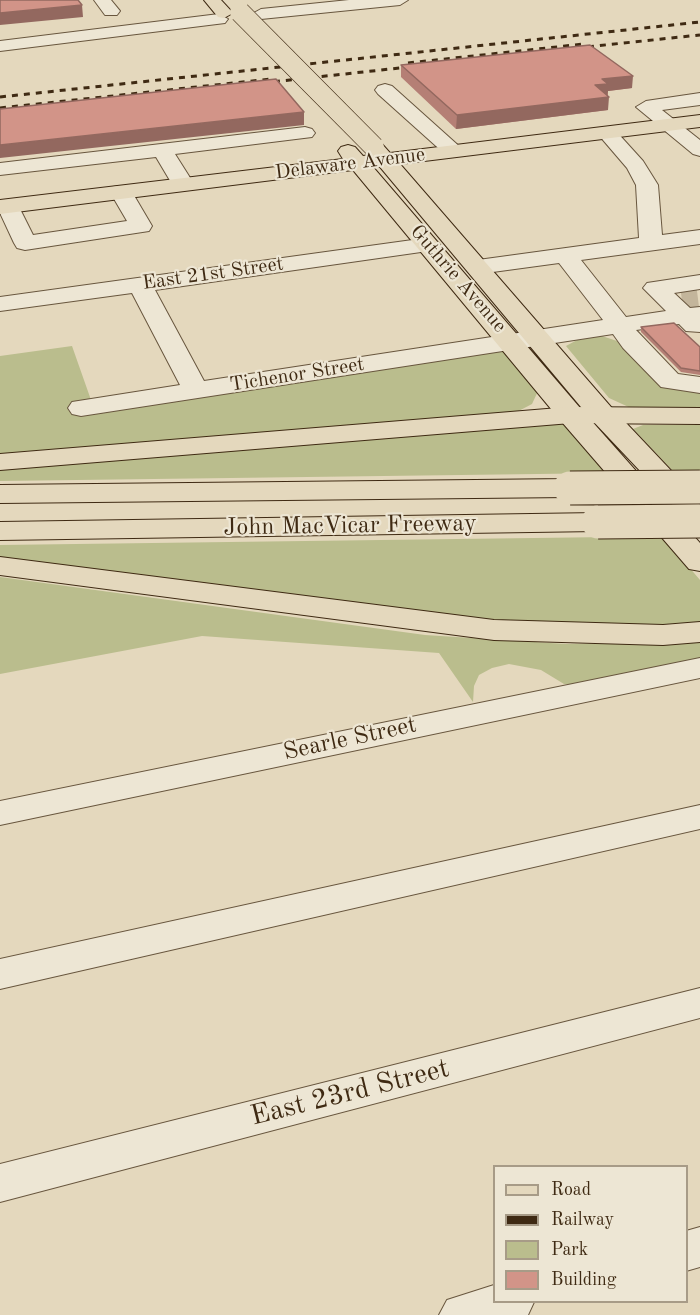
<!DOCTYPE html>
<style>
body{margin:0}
#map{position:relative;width:700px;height:1315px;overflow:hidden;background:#e4d8bd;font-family:"Old Standard TT",serif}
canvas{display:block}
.legend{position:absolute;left:493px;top:1165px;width:195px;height:138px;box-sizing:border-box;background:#ede6d4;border:2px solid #a79b87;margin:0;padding:8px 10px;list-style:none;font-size:18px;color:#3f2a13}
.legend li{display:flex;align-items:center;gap:12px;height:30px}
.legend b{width:30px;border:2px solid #a79b87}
</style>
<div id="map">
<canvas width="700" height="1315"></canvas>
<ul class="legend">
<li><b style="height:8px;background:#e4d8bd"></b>Road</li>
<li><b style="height:8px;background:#3f2a13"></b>Railway</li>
<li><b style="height:16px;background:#babd8d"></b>Park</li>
<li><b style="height:16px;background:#d29488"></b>Building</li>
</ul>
</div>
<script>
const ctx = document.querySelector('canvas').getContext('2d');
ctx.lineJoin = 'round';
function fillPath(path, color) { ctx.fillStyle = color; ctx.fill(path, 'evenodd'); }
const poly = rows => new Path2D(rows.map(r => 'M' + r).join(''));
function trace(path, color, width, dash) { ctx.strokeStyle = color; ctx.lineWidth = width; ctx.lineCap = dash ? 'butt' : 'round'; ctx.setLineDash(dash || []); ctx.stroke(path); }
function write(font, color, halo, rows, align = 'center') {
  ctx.font = font + ' "Old Standard TT",serif'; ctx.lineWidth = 4.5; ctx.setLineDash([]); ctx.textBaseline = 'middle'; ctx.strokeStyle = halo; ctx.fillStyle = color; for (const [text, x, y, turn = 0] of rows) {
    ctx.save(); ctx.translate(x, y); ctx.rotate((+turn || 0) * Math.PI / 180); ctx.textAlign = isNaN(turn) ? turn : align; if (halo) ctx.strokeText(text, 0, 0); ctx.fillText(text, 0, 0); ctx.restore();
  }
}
const green = poly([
 [602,336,623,343,700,389,700,412,633,409,609,398,566,346,577,340],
 [72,346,91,400,71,403,76,415,144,402,493,350,506,352,539,389,532,404,511,415,0,457,0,356],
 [561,424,573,425,614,473,0,481,0,469],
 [643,425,700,425,700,471,674,472,633,429],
 [610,537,665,539,700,580,700,623,600,626,515,623,0,560,0,545],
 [0,577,425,635,566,644,700,642,700,662,585,685,564,684,541,670,509,664,492,668,479,675,474,686,473,702,439,653,202,636,0,674]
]);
const minorTunnel = poly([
 [682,301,698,299]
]);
const minor = poly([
 [94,0,111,0,120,11,117,15,105,15,94,0],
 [349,0,408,0,400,5,261,19,252,14,261,9,349,0],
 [219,14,228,19,225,23,0,51,0,41,219,14],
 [385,84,392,86,460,147,463,151,460,155,446,155,378,94,375,90,378,86,385,84],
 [700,93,700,105,662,110,700,140,700,156,693,154,636,107,646,101,700,93],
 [305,127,312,129,315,133,312,137,175,154,194,184,191,189,183,190,175,189,156,157,0,175,0,163,305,127],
 [607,127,614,129,643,161,658,185,662,235,700,230,700,244,581,260,626,317,666,311,643,288,647,283,700,275,700,289,674,293,690,308,700,307,700,332,686,331,679,324,636,330,678,374,700,377,700,393,661,387,623,348,613,334,81,416,72,414,68,408,72,402,180,385,132,293,0,311,0,297,427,238,435,240,438,245,435,250,155,290,204,381,603,320,559,263,478,274,470,272,466,267,470,262,478,260,639,238,636,185,627,168,597,133,600,129,607,127],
 [121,186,129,187,132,192,152,226,149,231,25,250,17,248,14,243,0,213,0,201,16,201,33,235,127,221,110,192,113,187,121,186],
 [700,658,700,678,0,825,0,801,700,658],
 [700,805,700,829,0,989,0,959,700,805],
 [700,988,700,1018,0,1202,0,1164,700,988],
 [700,1227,700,1267,686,1271,686,1231,700,1227],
 [494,1285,494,1302,534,1302,528,1315,439,1315,447,1300,494,1285]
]);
const major = poly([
 [204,0,221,0,233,13,224,18,218,17,204,0],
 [700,115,700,127,400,164,611,407,697,498,700,506,697,510,687,513,677,510,591,419,380,167,373,167,581,409,700,543,700,571,689,569,561,421,353,170,0,214,0,200,343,159,338,151,341,147,348,145,355,147,363,156,370,155,365,148,368,144,375,142,382,144,390,153,700,115]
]);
const highway = poly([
 [571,407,700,408,700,424,571,423,0,470,0,454,571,407],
 [570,479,580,482,584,488,580,494,570,497,0,503,0,485,570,479],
 [598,513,608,516,613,522,608,528,598,531,0,540,0,522,598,513],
 [0,557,494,620,663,625,700,622,700,642,663,645,494,640,0,575,0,557]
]);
const rail = poly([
 [576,48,700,35],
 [408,63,584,44],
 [262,83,418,66],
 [0,97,700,22],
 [0,108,271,79]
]);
const majorBridge = poly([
 [240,12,374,147]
]);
const highwayBridge = poly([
 [570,488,700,487],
 [598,522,700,521]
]);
const wall = poly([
 [401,65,632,88,608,91,608,110,456,129,401,77],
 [641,327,700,347,700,375,681,372,641,332]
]);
const shadedWall = poly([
 [82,5,83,17,0,25,0,13],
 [633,76,632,88,608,91,607,96,595,85,602,79],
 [609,97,608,110,456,129,457,115],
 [304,112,304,125,0,158,0,145]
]);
const building = poly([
 [0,0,78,0,82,5,0,13,0,0],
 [590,45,633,76,602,79,608,84,595,85,609,97,457,115,401,65,590,45],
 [276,79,304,112,0,145,0,109,276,79],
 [674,323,700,347,700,371,681,368,641,327,674,323]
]);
const farStreetnames = [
 ["Delaware Avenue",350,164,-7],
 ["East 21st Street",213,274,-8],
 ["Guthrie Avenue",458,279,49],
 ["Tichenor Street",297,375,-9]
];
const streetNames = [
 ["John MacVicar Freeway",350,526,-1],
 ["Searle Street",350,739,-12]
];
const nearStreetnames = [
 ["East 23rd Street",350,1093,-14]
];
fillPath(green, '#babd8d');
trace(minorTunnel, '#c3b59b', 26, [26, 13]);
trace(minor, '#68563e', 2);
trace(major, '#3f2a13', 2);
trace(highway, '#3f2a13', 2);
fillPath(minor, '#ede6d4');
fillPath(major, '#e4d8bd');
fillPath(highway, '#e4d8bd');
trace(rail, '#3f2a13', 3, [6, 6]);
trace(majorBridge, '#3f2a13', 21, []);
trace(highwayBridge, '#3f2a13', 35, []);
trace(majorBridge, '#e4d8bd', 20);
trace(highwayBridge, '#e4d8bd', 33);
fillPath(wall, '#b57f75');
fillPath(shadedWall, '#93685f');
fillPath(building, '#d29488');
trace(building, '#93685f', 1.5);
write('20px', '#3f2a13', '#ede6d4', farStreetnames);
write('24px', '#3f2a13', '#ede6d4', streetNames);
write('28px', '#3f2a13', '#ede6d4', nearStreetnames);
</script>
